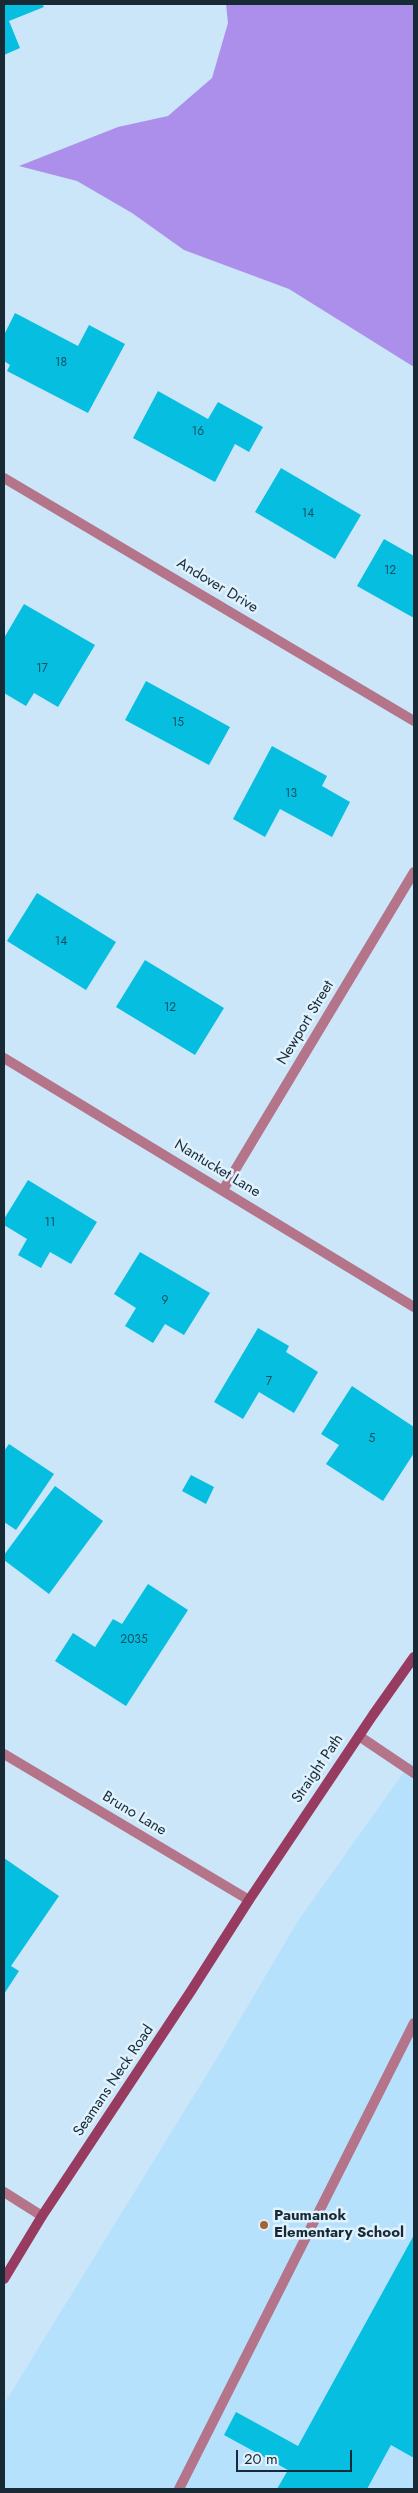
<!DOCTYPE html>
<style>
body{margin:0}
#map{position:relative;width:418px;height:2493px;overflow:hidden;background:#cae6f8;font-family:Jost,sans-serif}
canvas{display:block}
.frame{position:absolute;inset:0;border:5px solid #182a36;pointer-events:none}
.scale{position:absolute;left:236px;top:2450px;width:116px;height:22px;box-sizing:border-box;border:2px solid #182a36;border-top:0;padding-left:6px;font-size:15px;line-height:18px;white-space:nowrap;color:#182a36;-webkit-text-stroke:4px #dff2fe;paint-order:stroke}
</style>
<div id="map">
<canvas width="418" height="2493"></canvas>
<div class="frame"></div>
<div class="scale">20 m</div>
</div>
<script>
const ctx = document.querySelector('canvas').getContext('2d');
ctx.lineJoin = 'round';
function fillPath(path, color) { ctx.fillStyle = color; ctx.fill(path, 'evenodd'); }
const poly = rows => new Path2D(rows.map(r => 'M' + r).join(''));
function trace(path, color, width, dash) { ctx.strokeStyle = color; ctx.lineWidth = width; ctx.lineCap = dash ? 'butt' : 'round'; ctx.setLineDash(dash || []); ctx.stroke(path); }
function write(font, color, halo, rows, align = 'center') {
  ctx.font = font + ' Jost,sans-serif'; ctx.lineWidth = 5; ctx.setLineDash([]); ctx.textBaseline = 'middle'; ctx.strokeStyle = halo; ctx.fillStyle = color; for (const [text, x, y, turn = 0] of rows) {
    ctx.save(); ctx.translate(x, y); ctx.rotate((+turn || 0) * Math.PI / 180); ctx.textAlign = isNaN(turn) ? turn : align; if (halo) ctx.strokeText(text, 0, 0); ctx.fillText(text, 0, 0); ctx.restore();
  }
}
const built = poly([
 [414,1758,414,2489,4,2489,4,2404,217,2058,298,1921]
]);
const forest = poly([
 [226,4,414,4,414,367,289,289,184,250,132,213,77,181,19,166,118,127,168,116,212,78,228,23]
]);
const building = poly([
 [4,4,42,4,44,7,9,21,20,48,4,55],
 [15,313,78,346,89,325,125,344,88,413,7,371,10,365,4,361,4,335],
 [158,391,208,419,218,402,263,427,249,452,235,444,215,482,133,438],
 [281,468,361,515,335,559,255,512],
 [384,539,414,556,414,618,357,586],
 [24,604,95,645,58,707,34,693,26,706,4,693,4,638],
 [146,681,230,727,209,765,125,720],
 [272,746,327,776,322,786,350,802,332,837,280,809,265,837,233,819],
 [37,893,116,942,86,990,7,941],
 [145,960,224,1008,195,1055,116,1007],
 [28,1180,97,1222,71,1264,50,1252,41,1268,18,1255,27,1239,4,1225,4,1219],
 [140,1252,210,1293,184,1335,165,1324,153,1343,125,1326,136,1308,114,1294],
 [258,1328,289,1346,286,1352,318,1372,294,1413,259,1392,243,1419,214,1402],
 [352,1386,414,1427,414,1453,383,1501,326,1464,339,1445,321,1434],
 [9,1444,54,1474,16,1530,4,1522,4,1451],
 [191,1475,214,1487,206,1504,182,1491],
 [55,1486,103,1521,49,1594,4,1560,4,1555],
 [148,1584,188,1610,126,1706,55,1661,73,1633,95,1647,113,1619,122,1624],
 [4,1858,59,1896,11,1966,19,1971,4,1994],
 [414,2235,414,2458,391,2445,367,2489,277,2489,288,2470,224,2435,236,2412,298,2446]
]);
const lane = poly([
 [359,1736,414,1773],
 [4,2192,42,2216],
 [179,2489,414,2023]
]);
const street = poly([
 [4,478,414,721],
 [4,1058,414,1307],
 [223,1190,414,872],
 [4,1754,249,1900]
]);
const secondary = poly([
 [4,2279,42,2216,191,1991,249,1900,373,1715,414,1657]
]);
const markers = [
 [264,2225,5,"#a5642f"]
];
const numberNames = [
 ["18",61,363],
 ["16",198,432],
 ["14",308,514],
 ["12",390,571],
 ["17",42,669],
 ["15",178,723],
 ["13",291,794],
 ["14",61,942],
 ["12",170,1008],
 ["11",50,1223],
 ["9",165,1301],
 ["7",269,1382],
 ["5",372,1439],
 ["2035",134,1640]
];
const streetNames = [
 ["Andover Drive",217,586,31],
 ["Newport Street",306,1023,-59],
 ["Nantucket Lane",217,1169,31],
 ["Straight Path",318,1769,-56],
 ["Bruno Lane",134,1814,31],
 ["Seamans Neck Road",114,2081,-56]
];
const poiNames = [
 ["Paumanok",274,2216],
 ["Elementary School",274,2233]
];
fillPath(built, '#b6e1fd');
fillPath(forest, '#ab8fea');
fillPath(building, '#06bee0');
trace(lane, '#b4748a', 10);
trace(street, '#b4748a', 10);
trace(secondary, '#973b61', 10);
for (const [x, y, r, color] of markers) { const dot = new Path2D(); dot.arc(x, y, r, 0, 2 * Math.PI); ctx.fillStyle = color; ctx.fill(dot); trace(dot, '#dff2fe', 2); }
write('12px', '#144f60', null, numberNames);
write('15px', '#182a36', '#dff2fe', streetNames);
write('bold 15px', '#182a36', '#dff2fe', poiNames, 'left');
</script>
